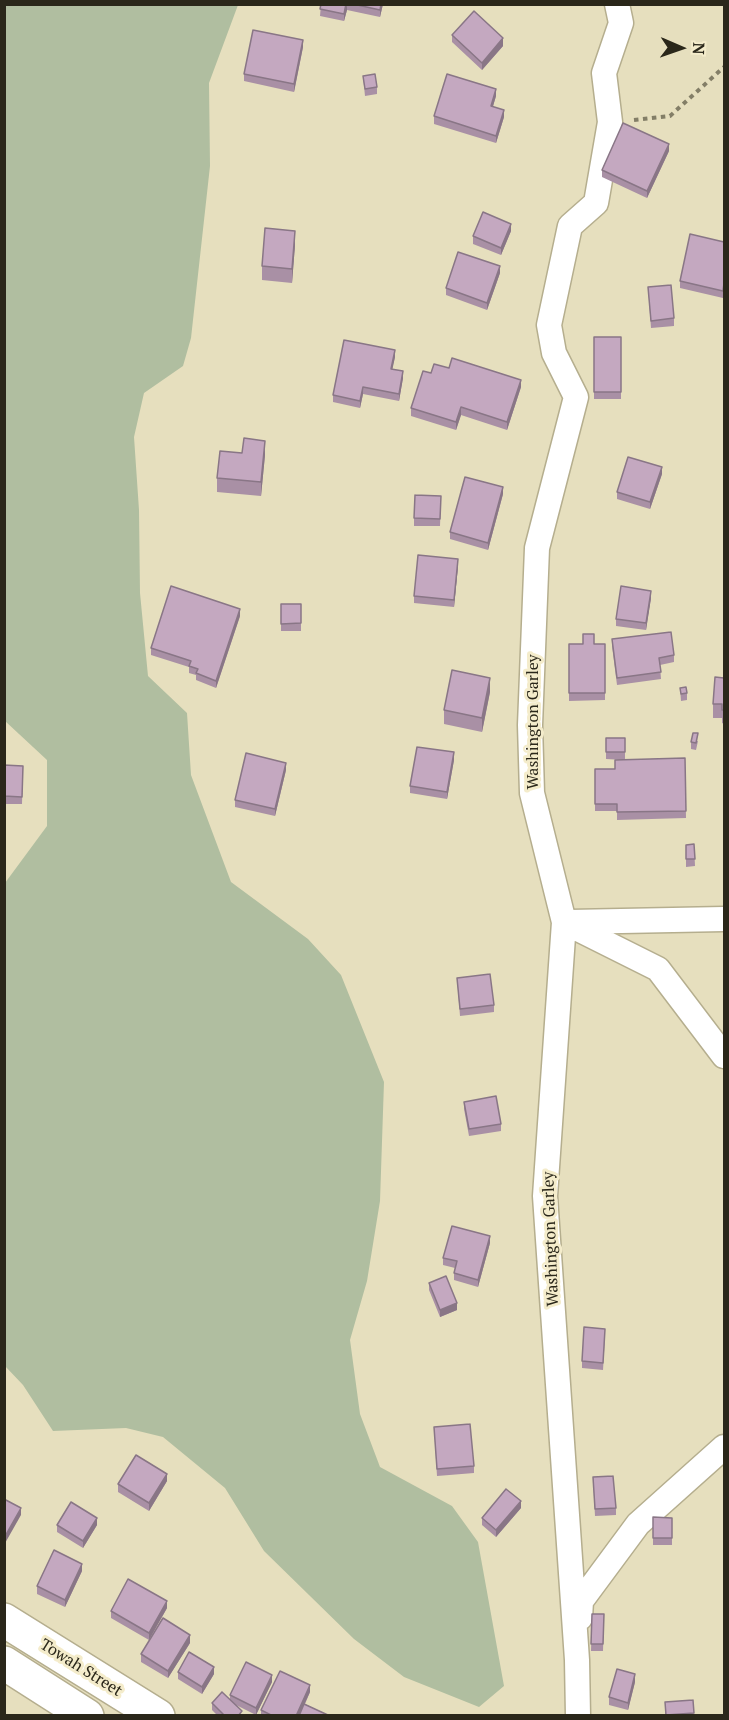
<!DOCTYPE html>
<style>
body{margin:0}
#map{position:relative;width:729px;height:1720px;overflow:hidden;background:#e6dfbe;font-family:"PT Serif",serif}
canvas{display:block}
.frame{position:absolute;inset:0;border:6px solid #2a271a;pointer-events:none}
.north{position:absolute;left:651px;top:18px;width:60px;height:60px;-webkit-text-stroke:4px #f4eccb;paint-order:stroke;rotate:92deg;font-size:16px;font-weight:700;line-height:24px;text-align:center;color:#2a271a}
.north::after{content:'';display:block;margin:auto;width:21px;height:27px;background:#2a271a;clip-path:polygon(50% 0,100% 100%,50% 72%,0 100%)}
</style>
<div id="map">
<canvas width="729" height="1720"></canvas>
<div class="frame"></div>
<div class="north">N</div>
</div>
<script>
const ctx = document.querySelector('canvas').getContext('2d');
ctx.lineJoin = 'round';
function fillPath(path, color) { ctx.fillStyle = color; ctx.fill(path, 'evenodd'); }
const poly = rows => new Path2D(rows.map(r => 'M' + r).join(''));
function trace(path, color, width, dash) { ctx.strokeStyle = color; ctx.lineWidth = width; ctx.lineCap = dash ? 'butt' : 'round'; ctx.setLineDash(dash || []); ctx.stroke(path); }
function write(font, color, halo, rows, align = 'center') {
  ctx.font = font + ' "PT Serif",serif'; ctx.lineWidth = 6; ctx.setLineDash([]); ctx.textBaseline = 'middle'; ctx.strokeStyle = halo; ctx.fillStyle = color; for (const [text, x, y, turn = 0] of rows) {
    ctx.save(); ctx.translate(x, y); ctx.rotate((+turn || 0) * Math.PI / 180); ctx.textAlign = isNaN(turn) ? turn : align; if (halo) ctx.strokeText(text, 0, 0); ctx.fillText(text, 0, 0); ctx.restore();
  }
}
const green = poly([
 [5,4,238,5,209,83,210,166,191,338,183,366,144,393,134,437,139,510,140,593,148,676,187,713,191,775,231,882,308,939,341,975,384,1082,380,1201,367,1281,350,1340,360,1414,380,1467,452,1506,478,1542,504,1686,479,1707,404,1677,354,1639,264,1551,225,1488,163,1437,126,1428,53,1431,23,1385,5,1366,5,883,47,826,47,760,5,721]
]);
const path = poly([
 [634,120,670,116,724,67]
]);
const street = poly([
 [564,922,658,969,724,1056],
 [570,922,724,919],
 [580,1618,581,1601,638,1524,724,1447],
 [578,1716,577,1660,545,1196,564,922,532,793,530,725,537,548,576,397,554,353,549,325,570,226,596,203,610,122,604,73,621,23,617,4]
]);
const secondary = poly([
 [4,1620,158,1716],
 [4,1663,87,1716]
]);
const wall = poly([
 [321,4,383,4,380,17,347,10,344,21,320,16],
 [452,35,503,46,482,70,452,42],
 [303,47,294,92,244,81,244,74],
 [363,76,377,87,377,94,365,96],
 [496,96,493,106,504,117,496,143,434,124,434,116],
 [669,151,647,198,602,177,602,170],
 [511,231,501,255,473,244,473,236],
 [724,242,723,298,680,288,680,281],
 [295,245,292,283,262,280,262,266],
 [500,273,487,310,446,295,446,288],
 [648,287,674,318,674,326,651,328],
 [594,337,621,337,621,399,594,399],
 [395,357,392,369,403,378,399,401,363,394,360,408,333,402,333,395],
 [449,368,521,387,507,430,461,415,456,430,411,416,411,408,431,373],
 [265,455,261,496,217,492,217,478],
 [662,474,650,509,617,499,617,492],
 [503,494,488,550,450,539,450,532],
 [441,496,440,526,414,526,414,518],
 [458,566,454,607,414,603,414,596],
 [651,598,646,630,616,626,616,619],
 [281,604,301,604,301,631,281,631],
 [240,616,216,688,196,680,196,675,189,673,189,667,151,655,151,648],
 [612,639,674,655,674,662,660,665,661,679,617,685,612,646],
 [569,644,605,644,605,700,569,701],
 [724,678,724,724,722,723,722,718,713,718,713,704],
 [680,688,687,693,687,700,681,701],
 [490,692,482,732,444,724,444,710],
 [606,738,625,738,625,760,606,759],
 [698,741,696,750,691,749,691,742],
 [685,758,686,818,617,820,617,811,595,811,595,769,615,769,615,760],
 [454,760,447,799,410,793,410,786],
 [4,765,23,766,22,804,4,804],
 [286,770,275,816,235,807,235,800],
 [694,844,695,866,686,867,686,845],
 [457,978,494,1005,494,1012,460,1016],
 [464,1102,501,1124,501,1131,469,1136,464,1109],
 [490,1243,478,1287,454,1280,454,1273,455,1268,443,1265,443,1258],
 [429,1283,457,1310,440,1317,429,1290],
 [605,1336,603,1370,582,1368,582,1361],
 [434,1427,474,1466,474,1473,437,1476],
 [593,1477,616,1508,616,1515,595,1516],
 [167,1481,149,1511,118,1492,118,1484],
 [521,1508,496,1537,482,1525,482,1518],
 [653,1517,672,1518,672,1545,653,1545],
 [57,1525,97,1525,83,1548,57,1532],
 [82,1571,65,1607,37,1594,37,1586],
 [167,1608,149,1640,111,1618,111,1611],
 [592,1614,604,1614,603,1651,591,1651],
 [190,1643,168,1678,141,1662,141,1654],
 [178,1672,214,1674,202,1694,178,1679],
 [272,1682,256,1715,236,1705,242,1716,218,1716,212,1710,212,1703,230,1700,230,1695],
 [635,1682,628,1710,609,1705,609,1697],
 [310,1692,305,1704,330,1716,261,1716,261,1710],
 [693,1700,694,1716,665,1716,665,1702]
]);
const shadedWall = poly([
 [347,4,347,10,344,21,344,14],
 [381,4,383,4,380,17,380,10],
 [503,38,503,46,482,70,482,63],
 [303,40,303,47,294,92,294,84],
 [496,89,496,96,491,113,491,106],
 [504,110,504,117,496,143,496,136],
 [669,144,669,151,647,198,647,191],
 [511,224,511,231,501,255,501,248],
 [295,231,295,245,292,283,292,269],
 [500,266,500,273,487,310,487,303],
 [395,350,395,357,391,376,391,369],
 [403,371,403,378,399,401,399,394],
 [521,380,521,387,507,430,507,422],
 [363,387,363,394,360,408,360,401],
 [461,407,461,415,456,430,456,422],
 [265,441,265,455,261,496,261,482],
 [662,467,662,474,650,509,650,502],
 [503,487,503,494,488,550,488,543],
 [458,559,458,566,454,607,454,600],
 [651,591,651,598,646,630,646,623],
 [240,609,240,616,216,688,216,681],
 [490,678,490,692,482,732,482,718],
 [454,752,454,760,447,799,447,792],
 [286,763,286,770,275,816,275,809],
 [490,1236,490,1243,478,1287,478,1280],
 [457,1303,457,1310,440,1317,440,1310],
 [167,1474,167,1481,149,1511,149,1503],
 [521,1501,521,1508,496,1537,496,1530],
 [21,1508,21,1515,4,1545,4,1538],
 [97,1518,97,1525,83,1548,83,1541],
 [82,1564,82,1571,65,1607,65,1600],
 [167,1601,167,1608,149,1640,149,1633],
 [190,1635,190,1643,168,1678,168,1671],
 [214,1667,214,1674,202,1694,202,1687],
 [635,1674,635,1682,628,1710,628,1703],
 [272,1675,272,1682,256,1715,256,1708],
 [310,1685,310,1692,299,1716,296,1716]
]);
const building = poly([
 [321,4,346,4,344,14,320,9,321,4],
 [353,4,381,4,380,10,353,4],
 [474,11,503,38,482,63,452,35,474,11],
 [253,30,303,40,294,84,244,74,253,30],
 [375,74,377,87,365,89,363,76,375,74],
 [447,74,496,89,491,106,504,110,496,136,434,116,447,74],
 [623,123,669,144,647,191,602,170,623,123],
 [483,212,511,224,501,248,473,236,483,212],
 [265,228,295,231,292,269,262,266,265,228],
 [690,234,724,242,724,283,723,291,680,281,690,234],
 [458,252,500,266,487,303,446,288,458,252],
 [671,285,674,318,651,321,648,287,671,285],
 [594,337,621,337,621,392,594,392,594,337],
 [344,340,395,350,391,369,403,371,399,394,363,387,360,401,333,395,344,340],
 [452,358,521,380,507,422,461,407,456,422,411,408,423,371,431,373,434,364,449,368,452,358],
 [244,438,265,441,261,482,217,478,220,451,242,453,244,438],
 [628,457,662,467,650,502,617,492,628,457],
 [465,477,503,487,488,543,450,532,465,477],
 [415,495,441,496,440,519,414,518,415,495],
 [418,555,458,559,454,600,414,596,418,555],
 [171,586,240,609,216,681,196,673,198,669,189,666,191,661,151,648,171,586],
 [621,586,651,591,646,623,616,619,621,586],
 [281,604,301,604,301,623,281,624,281,604],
 [671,632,674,655,659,658,661,672,617,678,612,639,671,632],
 [583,634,594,634,594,644,605,644,605,693,569,693,569,644,583,644,583,634],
 [452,670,490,678,482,718,444,710,452,670],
 [715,677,724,678,724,710,722,710,722,704,713,704,715,677],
 [686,687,687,693,681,694,680,688,686,687],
 [693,733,698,733,696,743,691,742,693,733],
 [606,738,625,738,625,752,606,752,606,738],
 [417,747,454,752,447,792,410,786,417,747],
 [246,753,286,763,275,809,235,800,246,753],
 [685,758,686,811,617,812,617,804,595,804,595,769,615,769,615,760,685,758],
 [4,765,23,766,22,797,4,796,4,765],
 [694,844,695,859,686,859,686,845,694,844],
 [490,974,494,1005,460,1009,457,978,490,974],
 [496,1096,501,1124,469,1129,464,1102,496,1096],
 [452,1226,490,1236,478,1280,454,1273,457,1261,443,1258,452,1226],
 [446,1276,457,1303,440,1310,429,1283,446,1276],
 [584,1327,605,1329,603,1363,582,1361,584,1327],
 [470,1424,474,1466,437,1469,434,1427,470,1424],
 [136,1455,167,1474,149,1503,118,1484,136,1455],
 [613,1476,616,1508,595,1509,593,1477,613,1476],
 [506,1489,521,1501,496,1530,482,1518,506,1489],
 [4,1499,21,1508,4,1538,4,1499],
 [71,1502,97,1518,83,1541,57,1525,71,1502],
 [653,1517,672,1518,672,1538,653,1538,653,1517],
 [54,1550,82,1564,65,1600,37,1586,54,1550],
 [128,1579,167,1601,149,1633,111,1611,128,1579],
 [592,1614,604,1614,603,1644,591,1644,592,1614],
 [163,1618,190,1635,168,1671,141,1654,163,1618],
 [189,1652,214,1667,202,1687,178,1672,189,1652],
 [246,1662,272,1675,256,1708,230,1695,246,1662],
 [617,1669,635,1674,628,1703,609,1697,617,1669],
 [280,1671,310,1685,296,1716,273,1716,261,1710,280,1671],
 [222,1692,242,1711,238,1716,225,1716,212,1703,222,1692],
 [693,1700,694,1713,666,1715,665,1702,693,1700],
 [304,1704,330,1716,299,1716,304,1704]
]);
const streetNames = [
 ["Washington Garley",533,722,-90],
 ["Washington Garley",551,1239,-92],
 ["Towah Street",81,1668,32]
];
fillPath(green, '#b0bea0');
trace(street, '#b5ae8e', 27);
trace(secondary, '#b5ae8e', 36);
trace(path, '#837e67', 4, [4.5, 4.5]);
trace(street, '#fff', 24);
trace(secondary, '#fff', 33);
fillPath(wall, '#a990a5');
fillPath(shadedWall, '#897686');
fillPath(building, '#c4a8c0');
trace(building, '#897686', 1.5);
write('16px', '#2a271a', '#f4eccb', streetNames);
</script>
